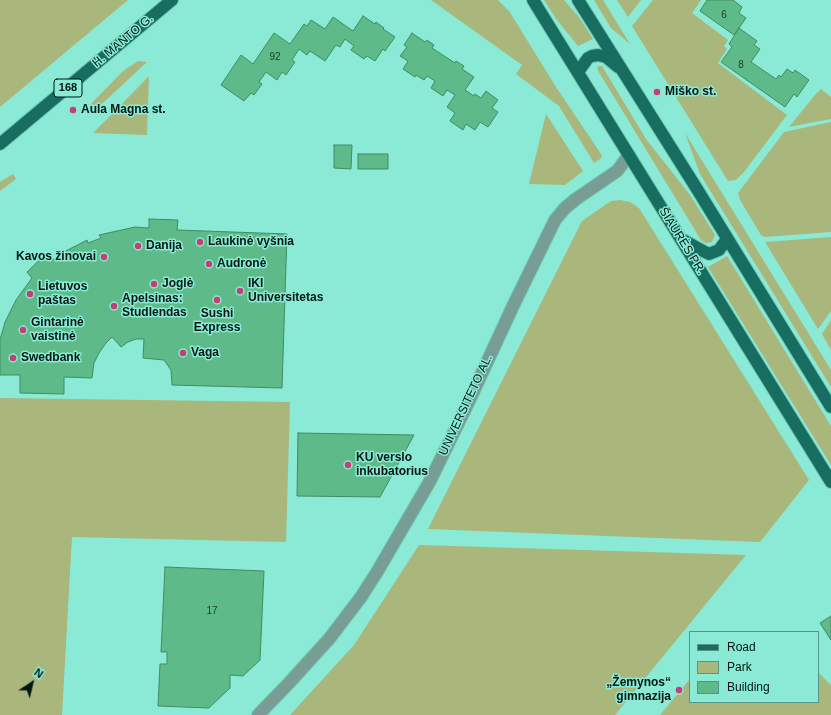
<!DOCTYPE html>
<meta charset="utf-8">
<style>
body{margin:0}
#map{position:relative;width:831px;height:715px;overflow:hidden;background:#8aead5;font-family:Helvetica,sans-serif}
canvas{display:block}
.legend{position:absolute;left:689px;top:631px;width:130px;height:72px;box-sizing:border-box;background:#8aead5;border:1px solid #539687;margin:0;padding:5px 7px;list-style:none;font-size:12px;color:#001712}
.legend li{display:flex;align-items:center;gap:8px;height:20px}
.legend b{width:20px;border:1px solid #539687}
.north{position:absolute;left:12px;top:663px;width:40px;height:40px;-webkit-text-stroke:3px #8aead5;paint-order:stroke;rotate:35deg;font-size:11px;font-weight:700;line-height:16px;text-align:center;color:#001712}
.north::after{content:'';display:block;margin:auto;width:14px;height:18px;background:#001712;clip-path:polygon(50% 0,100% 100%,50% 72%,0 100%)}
</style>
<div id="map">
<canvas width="831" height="715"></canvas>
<ul class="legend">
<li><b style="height:5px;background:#176d5f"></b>Road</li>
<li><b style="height:11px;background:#a9b67c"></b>Park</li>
<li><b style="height:11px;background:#5eba89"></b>Building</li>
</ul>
<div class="north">N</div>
</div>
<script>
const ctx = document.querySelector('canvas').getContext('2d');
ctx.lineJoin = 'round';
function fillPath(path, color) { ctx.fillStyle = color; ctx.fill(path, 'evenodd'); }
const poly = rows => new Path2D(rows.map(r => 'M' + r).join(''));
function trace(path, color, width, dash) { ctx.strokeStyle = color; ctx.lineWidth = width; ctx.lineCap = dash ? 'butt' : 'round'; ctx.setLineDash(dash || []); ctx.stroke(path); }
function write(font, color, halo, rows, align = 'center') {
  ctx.font = font + ' Helvetica,sans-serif'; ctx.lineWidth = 3; ctx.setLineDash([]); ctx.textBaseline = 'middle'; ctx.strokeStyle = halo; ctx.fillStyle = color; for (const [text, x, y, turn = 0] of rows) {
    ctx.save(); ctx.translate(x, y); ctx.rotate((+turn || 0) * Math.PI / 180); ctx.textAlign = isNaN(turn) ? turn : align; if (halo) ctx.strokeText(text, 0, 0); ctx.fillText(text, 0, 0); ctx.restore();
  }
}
const green = poly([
 [0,0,128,0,0,107],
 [431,0,498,0,509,11,556,87,601,154,602,157,600,159,594,163,559,106,516,74,522,65],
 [544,0,564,0,579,17,593,39,578,46,557,20],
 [594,0,603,0,630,44,611,28],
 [617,0,641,0,628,17],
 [653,0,701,0,692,13,728,40,724,46,727,49,718,63,787,115,744,172,736,180,728,181,632,26],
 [138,61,147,62,91,114,86,109,123,71],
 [598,66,602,66,646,139,690,195,715,235,712,242,706,243,701,240,597,69],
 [149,76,147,135,93,133,107,119],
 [821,89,831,97,831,119,789,127,815,95],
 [546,114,583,171,565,185,529,184],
 [831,122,831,232,765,237,761,235,740,200,738,193,784,132],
 [685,133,831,370,831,387,700,174],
 [13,174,16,179,0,191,0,182],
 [620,200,630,202,639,208,809,480,760,542,428,529,582,221,611,201],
 [831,237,831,311,818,329,765,242],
 [727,256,831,426,831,465,708,267],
 [831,320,831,350,822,334],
 [0,398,290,402,286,542,72,537,62,715,0,715],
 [419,545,746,555,615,715,290,715,354,645],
 [818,672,831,685,831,715,660,715,690,679,690,702,818,702]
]);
const building = poly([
 [707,0,733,0,742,7,739,13,746,18,734,35,700,11,707,0],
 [363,16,375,24,376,22,384,28,383,29,395,37,385,51,383,49,375,61,367,56,364,59,351,50,354,46,345,39,340,47,336,45,325,61,310,51,307,55,299,49,292,60,295,62,286,75,282,72,277,80,266,72,259,82,262,84,254,95,251,93,244,101,221,85,241,55,253,64,274,33,290,44,304,24,307,26,311,20,325,29,333,17,353,31,363,16],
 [739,28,757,41,754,45,760,49,751,62,776,79,779,75,781,77,787,69,793,73,795,70,809,80,797,97,794,94,785,107,721,62,732,47,729,44,739,28],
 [412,33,425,42,427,40,434,45,432,48,455,63,456,61,464,66,462,69,474,77,465,90,474,96,475,94,481,98,486,91,498,100,492,108,498,112,488,127,480,122,475,130,466,124,463,130,450,121,455,113,447,107,455,95,447,90,443,96,431,88,435,81,427,76,424,80,416,75,415,77,403,69,408,61,400,56,407,47,404,45,412,33],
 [334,145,352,145,351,169,334,168,334,145],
 [358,154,388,154,388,169,358,169,358,154],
 [149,219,178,220,177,230,287,234,282,388,172,385,171,370,164,360,143,358,144,339,136,339,128,342,121,347,112,337,106,343,99,353,94,363,92,378,64,377,64,394,20,393,20,375,0,375,0,340,5,322,16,300,32,278,27,272,47,253,53,260,60,254,87,240,88,243,101,238,99,235,135,227,149,228,149,219],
 [298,433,414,435,380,497,297,496,298,433],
 [165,567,264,571,260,660,243,676,230,675,230,688,209,708,158,706,160,664,167,664,167,652,161,652,165,567],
 [831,616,831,640,820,623,831,616]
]);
const minor = poly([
 [258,715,289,683,329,639,361,597,377,572,430,481,469,401,513,306,555,220,565,208,576,199,617,171,629,155]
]);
const primary = poly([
 [533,0,831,482],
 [578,0,697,189,831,407],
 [578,72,588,58,592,56,598,55,606,57,618,67],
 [0,144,172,0],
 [683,240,703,251,709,254,719,250,727,239]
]);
const markers = [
 [657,92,4,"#c63d78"],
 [73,110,4,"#c63d78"],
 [200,242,4,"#c63d78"],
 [138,246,4,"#c63d78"],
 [104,257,4,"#c63d78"],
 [209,264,4,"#c63d78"],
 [154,284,4,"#c63d78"],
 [240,291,4,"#c63d78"],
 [30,294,4,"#c63d78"],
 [217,300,4,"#c63d78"],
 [114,306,4,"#c63d78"],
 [23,330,4,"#c63d78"],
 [183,353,4,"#c63d78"],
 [13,358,4,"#c63d78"],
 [348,465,4,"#c63d78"],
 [679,690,4,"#c63d78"]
];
const numberNames = [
 ["6",724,15],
 ["92",275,57],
 ["8",741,65],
 ["17",212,611]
];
const shields = [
 [68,88,28]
];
const shieldNames = [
 ["168",68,88]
];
const streetNames = [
 ["H. MANTO G.",123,41,-40],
 ["ŠIAURĖS PR.",682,241,58],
 ["UNIVERSITETO AL.",466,405,-65]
];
const poiNames = [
 ["Miško st.",665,92],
 ["Aula Magna st.",81,110],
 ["Laukinė vyšnia",208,242],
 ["Danija",146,246],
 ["Kavos žinovai",96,257,"right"],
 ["Audronė",217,264],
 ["Joglė",162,284],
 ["IKI",248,284],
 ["Universitetas",248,298],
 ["Lietuvos",38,287],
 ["paštas",38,301],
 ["Apelsinas:",122,299],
 ["Studlendas",122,313],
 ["Sushi",217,314,"center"],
 ["Express",217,328,"center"],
 ["Gintarinė",31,323],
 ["vaistinė",31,337],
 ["Vaga",191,353],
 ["Swedbank",21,358],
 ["KU verslo",356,458],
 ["inkubatorius",356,472],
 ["„Žemynos“",671,683,"right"],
 ["gimnazija",671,697,"right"]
];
fillPath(green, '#a9b67c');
fillPath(building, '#5eba89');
trace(building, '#418b64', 1);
trace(minor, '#71c4b2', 14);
trace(primary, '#71c4b2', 14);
trace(minor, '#789d94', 12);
trace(primary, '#176d5f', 12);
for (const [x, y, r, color] of markers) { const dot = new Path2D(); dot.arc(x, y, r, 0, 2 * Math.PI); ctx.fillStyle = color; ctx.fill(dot); trace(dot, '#8aead5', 1.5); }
write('10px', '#184030', null, numberNames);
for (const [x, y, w] of shields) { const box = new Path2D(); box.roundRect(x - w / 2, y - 9, w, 18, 3); ctx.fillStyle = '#8aead5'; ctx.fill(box); trace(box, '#001712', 1); }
write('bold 11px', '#001712', null, shieldNames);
write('12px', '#001712', '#8aead5', streetNames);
write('bold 12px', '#001712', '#8aead5', poiNames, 'left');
</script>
